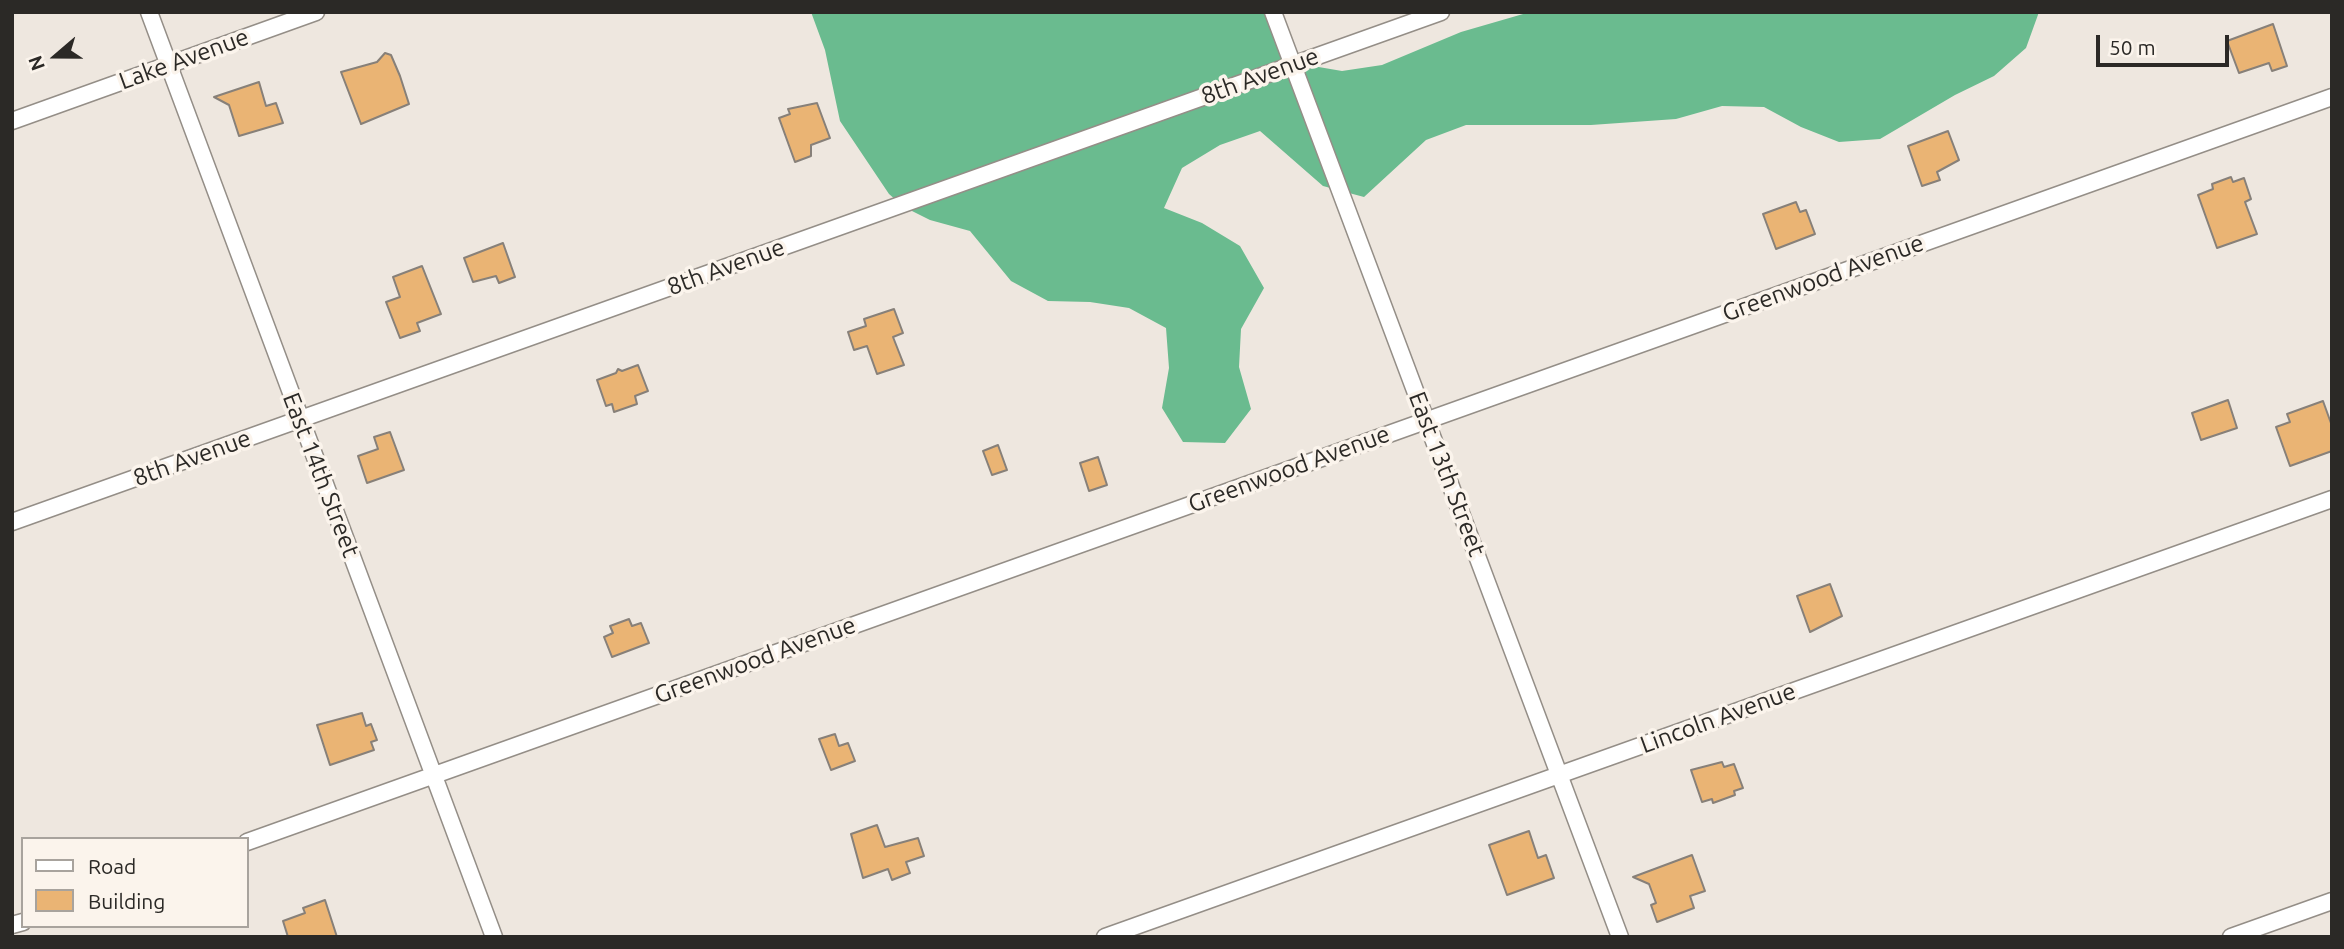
<!DOCTYPE html>
<style>
body{margin:0}
#map{position:relative;width:2344px;height:949px;overflow:hidden;background:#eee7df;font-family:Ubuntu,sans-serif}
canvas{display:block}
.frame{position:absolute;inset:0;border:14px solid #2b2926;pointer-events:none}
.legend{position:absolute;left:21px;top:837px;width:228px;height:91px;box-sizing:border-box;background:#fbf4ec;border:2px solid #a8a39d;margin:0;padding:9px 12px;list-style:none;font-size:21px;color:#2b2926}
.legend li{display:flex;align-items:center;gap:14px;height:35px}
.legend b{width:35px;border:2px solid #a8a39d}
.north{position:absolute;left:21px;top:21px;width:70px;height:70px;-webkit-text-stroke:5px #fbf4ec;paint-order:stroke;rotate:250deg;font-size:19px;font-weight:700;line-height:28px;text-align:center;color:#2b2926}
.north::after{content:'';display:block;margin:auto;width:24px;height:32px;background:#2b2926;clip-path:polygon(50% 0,100% 100%,50% 72%,0 100%)}
.scale{position:absolute;left:2096px;top:35px;width:133px;height:32px;box-sizing:border-box;border:4px solid #2b2926;border-top:0;padding-left:9px;font-size:21px;line-height:24px;white-space:nowrap;color:#2b2926;-webkit-text-stroke:5px #fbf4ec;paint-order:stroke}
</style>
<div id="map">
<canvas width="2344" height="949"></canvas>
<div class="frame"></div>
<ul class="legend">
<li><b style="height:9px;background:#fff"></b>Road</li>
<li><b style="height:19px;background:#eab474"></b>Building</li>
</ul>
<div class="north">N</div>
<div class="scale">50 m</div>
</div>
<script>
const ctx = document.querySelector('canvas').getContext('2d');
ctx.lineJoin = 'round';
function fillPath(path, color) { ctx.fillStyle = color; ctx.fill(path, 'evenodd'); }
const poly = rows => new Path2D(rows.map(r => 'M' + r).join(''));
function trace(path, color, width, dash) { ctx.strokeStyle = color; ctx.lineWidth = width; ctx.lineCap = dash ? 'butt' : 'round'; ctx.setLineDash(dash || []); ctx.stroke(path); }
function write(font, color, halo, rows, align = 'center') {
  ctx.font = font + ' Ubuntu,sans-serif'; ctx.lineWidth = 7; ctx.setLineDash([]); ctx.textBaseline = 'middle'; ctx.strokeStyle = halo; ctx.fillStyle = color; for (const [text, x, y, turn = 0] of rows) {
    ctx.save(); ctx.translate(x, y); ctx.rotate((+turn || 0) * Math.PI / 180); ctx.textAlign = isNaN(turn) ? turn : align; if (halo) ctx.strokeText(text, 0, 0); ctx.fillText(text, 0, 0); ctx.restore();
  }
}
const forest = poly([
 [811,12,1280,12,1301,64,1342,71,1382,65,1461,32,1530,12,2039,12,2026,48,1994,76,1955,95,1880,139,1839,142,1801,127,1764,107,1722,106,1676,119,1591,125,1466,125,1426,140,1364,197,1323,186,1260,131,1220,145,1182,168,1164,208,1202,223,1240,246,1264,288,1241,329,1239,367,1251,409,1225,443,1183,442,1162,408,1169,368,1166,328,1129,308,1090,302,1048,301,1011,281,970,231,930,220,904,207,889,194,840,121,825,50]
]);
const building = poly([
 [2273,24,2287,66,2272,71,2269,63,2239,73,2227,41,2273,24],
 [385,53,391,55,400,76,409,104,361,124,341,72,377,62,385,53],
 [259,82,266,106,276,103,283,123,239,136,229,105,214,97,259,82],
 [817,103,830,138,811,145,811,156,795,162,779,118,790,114,788,109,817,103],
 [1948,131,1959,160,1937,172,1940,180,1922,186,1908,146,1948,131],
 [2231,177,2233,182,2244,178,2251,199,2245,202,2257,234,2217,248,2198,195,2213,189,2212,184,2231,177],
 [1796,202,1800,212,1806,210,1815,234,1776,249,1763,214,1796,202],
 [503,243,515,277,499,283,496,276,473,282,464,258,503,243],
 [422,266,441,314,417,323,420,331,400,338,386,302,400,297,393,277,422,266],
 [894,309,903,333,893,337,904,365,877,374,867,346,854,350,848,332,866,326,864,319,894,309],
 [638,365,648,391,635,396,637,404,614,412,612,404,606,406,597,380,616,373,618,369,622,371,638,365],
 [2228,400,2237,428,2201,440,2192,413,2228,400],
 [2323,401,2332,426,2332,451,2290,466,2276,427,2290,422,2287,414,2323,401],
 [390,432,404,470,367,483,358,456,378,449,374,437,390,432],
 [998,445,1007,470,992,475,983,451,998,445],
 [1098,457,1107,485,1089,491,1080,463,1098,457],
 [1830,584,1842,616,1810,632,1797,596,1830,584],
 [629,619,632,626,641,623,649,643,612,657,604,637,613,633,610,626,629,619],
 [362,713,366,726,371,724,377,740,371,742,374,750,330,765,317,725,362,713],
 [835,734,839,746,848,743,855,761,831,770,819,739,835,734],
 [1722,762,1724,767,1734,764,1743,788,1734,791,1735,795,1713,803,1712,799,1702,802,1691,770,1722,762],
 [877,825,885,847,918,838,924,856,906,862,910,873,892,880,888,869,863,878,851,834,877,825],
 [1529,831,1538,858,1546,855,1554,878,1507,895,1489,845,1529,831],
 [1692,855,1705,891,1690,896,1694,908,1657,922,1651,905,1656,903,1649,884,1633,877,1692,855],
 [325,900,337,937,288,937,283,921,305,913,303,908,325,900]
]);
const minor = poly([
 [149,12,494,937],
 [1273,12,1620,937],
 [12,121,316,12],
 [12,522,1441,12],
 [247,842,2332,97],
 [12,925,23,922],
 [1105,937,2332,499],
 [2231,937,2332,901]
]);
const streetNames = [
 ["Lake Avenue",184,59,-20],
 ["8th Avenue",1260,76,-20],
 ["8th Avenue",726,267,-20],
 ["Greenwood Avenue",1823,278,-20],
 ["8th Avenue",192,458,-20],
 ["Greenwood Avenue",1289,469,-20],
 ["East 13th Street",1447,474,69],
 ["East 14th Street",321,475,69],
 ["Greenwood Avenue",755,660,-20],
 ["Lincoln Avenue",1718,718,-20]
];
fillPath(forest, '#6abb8f');
fillPath(building, '#eab474');
trace(building, '#878079', 2);
trace(minor, '#948e87', 19);
trace(minor, '#fff', 16);
write('24px', '#2b2926', '#fbf4ec', streetNames);
</script>
